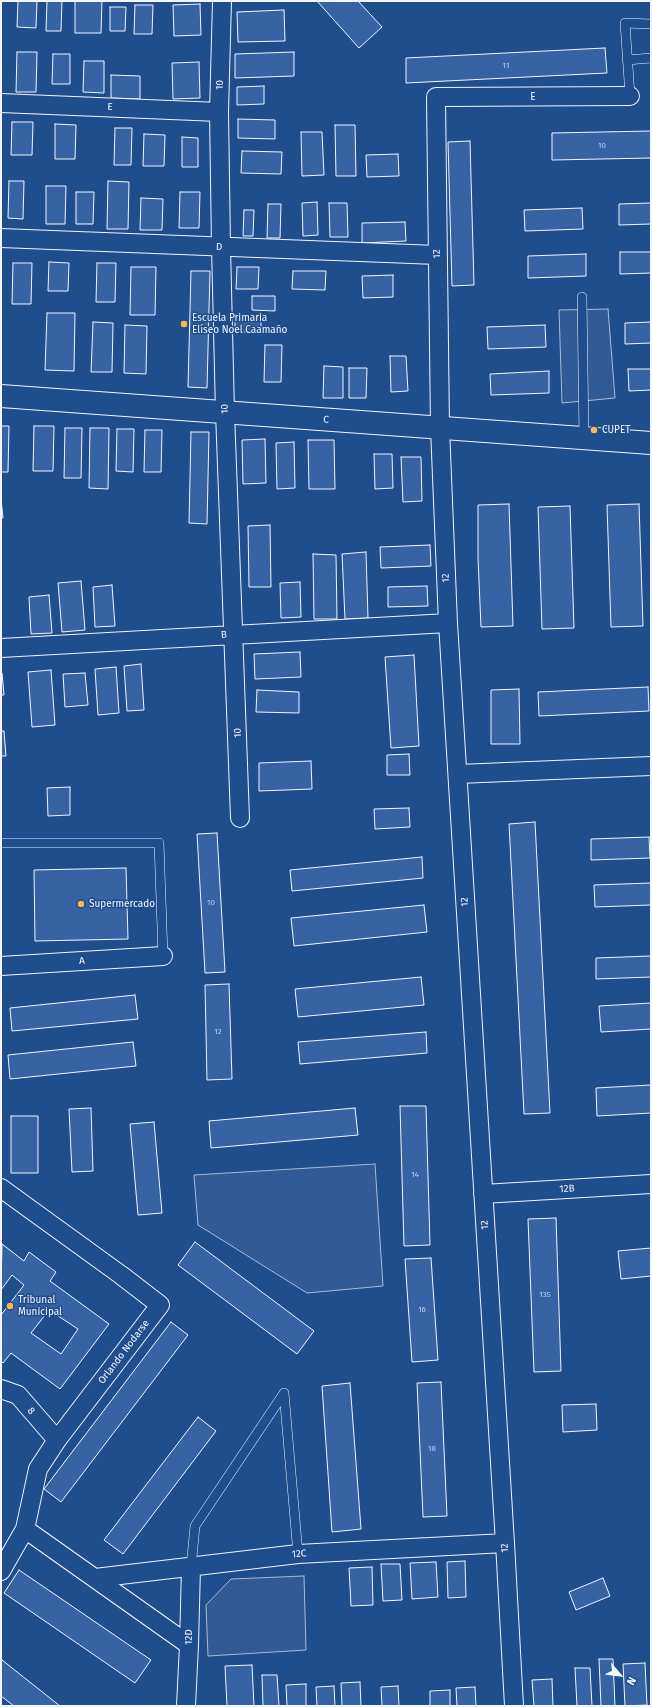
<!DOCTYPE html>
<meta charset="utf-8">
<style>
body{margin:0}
#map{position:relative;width:652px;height:1707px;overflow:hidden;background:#1f4e8c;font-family:"Fira Sans",sans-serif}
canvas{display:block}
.frame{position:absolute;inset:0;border:2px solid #f2f6ff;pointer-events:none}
.north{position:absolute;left:600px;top:1655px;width:40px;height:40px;-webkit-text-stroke:3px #1f4e8c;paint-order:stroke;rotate:118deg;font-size:11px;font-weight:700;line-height:16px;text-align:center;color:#f2f6ff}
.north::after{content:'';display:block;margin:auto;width:14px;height:18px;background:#f2f6ff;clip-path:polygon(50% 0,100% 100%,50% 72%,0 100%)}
</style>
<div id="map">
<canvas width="652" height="1707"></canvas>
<div class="frame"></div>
<div class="north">N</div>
</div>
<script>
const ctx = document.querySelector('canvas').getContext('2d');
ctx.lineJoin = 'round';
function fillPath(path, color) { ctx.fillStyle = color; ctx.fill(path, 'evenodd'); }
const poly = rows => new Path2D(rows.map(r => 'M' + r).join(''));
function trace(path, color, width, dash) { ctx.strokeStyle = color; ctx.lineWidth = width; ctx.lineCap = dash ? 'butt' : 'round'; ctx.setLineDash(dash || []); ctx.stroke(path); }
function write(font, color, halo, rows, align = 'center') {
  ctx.font = font + ' "Fira Sans",sans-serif'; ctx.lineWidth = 3; ctx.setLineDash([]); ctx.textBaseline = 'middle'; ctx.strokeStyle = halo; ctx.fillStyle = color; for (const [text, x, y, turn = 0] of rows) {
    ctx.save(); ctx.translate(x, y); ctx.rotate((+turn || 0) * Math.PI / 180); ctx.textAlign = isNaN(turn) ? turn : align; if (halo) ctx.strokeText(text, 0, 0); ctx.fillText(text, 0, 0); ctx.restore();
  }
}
const built = poly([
 [608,309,615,398,562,403,559,310,608,309],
 [375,1164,383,1286,307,1293,198,1225,194,1175,375,1164],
 [304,1576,306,1650,208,1656,206,1605,231,1579,304,1576]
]);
const building = poly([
 [18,1,37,1,36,28,17,27,18,1],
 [47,1,62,1,61,31,46,31,47,1],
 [75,1,102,1,101,33,75,33,75,1],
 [317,1,358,1,382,27,359,48,317,1],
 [200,4,201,35,174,36,173,5,200,4],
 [135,5,153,5,152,34,134,34,135,5],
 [110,7,126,7,125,31,110,31,110,7],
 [284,10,285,41,238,42,237,12,284,10],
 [605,48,607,73,406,83,406,58,605,48],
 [17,52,37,52,36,92,16,92,17,52],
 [294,52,294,76,235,78,235,54,294,52],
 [53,54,70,54,70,84,52,84,53,54],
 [84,61,104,61,104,93,83,92,84,61],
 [199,62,200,98,173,99,172,63,199,62],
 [111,75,140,76,140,99,111,98,111,75],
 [264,86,264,104,237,105,237,87,264,86],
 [238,119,275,120,275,139,238,138,238,119],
 [12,122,33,122,32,155,11,155,12,122],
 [55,124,76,125,75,159,55,159,55,124],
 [335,125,355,125,356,176,336,176,335,125],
 [115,128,132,128,131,165,114,165,115,128],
 [651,131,651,158,552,160,552,133,651,131],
 [301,132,322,132,324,175,302,176,301,132],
 [144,134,165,135,164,166,143,166,144,134],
 [182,137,198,138,198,167,182,167,182,137],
 [470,141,474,285,452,286,448,142,470,141],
 [242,151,282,152,281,174,241,173,242,151],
 [398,154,399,176,367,177,366,155,398,154],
 [9,181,24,181,23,219,8,218,9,181],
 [108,181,129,182,128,229,107,229,108,181],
 [46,186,66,186,65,224,46,224,46,186],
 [76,192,94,192,93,224,76,224,76,192],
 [180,192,200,192,199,228,179,228,180,192],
 [141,198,163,199,162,230,140,230,141,198],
 [317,202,318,235,303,236,302,203,317,202],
 [329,203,347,203,348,237,330,237,329,203],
 [651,203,651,224,619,225,619,204,651,203],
 [268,204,281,204,280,238,267,238,268,204],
 [582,208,583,229,525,231,524,210,582,208],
 [244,210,254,210,253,236,243,236,244,210],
 [405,222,406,241,362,243,362,223,405,222],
 [620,252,651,252,651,273,620,274,620,252],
 [586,254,586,276,528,278,528,256,586,254],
 [49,262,69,263,68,291,48,291,49,262],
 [13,263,32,263,31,304,12,304,13,263],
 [97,263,116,263,115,302,96,302,97,263],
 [131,267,156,267,155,315,130,315,131,267],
 [237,267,259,267,258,289,236,289,237,267],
 [191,271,210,271,207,388,188,387,191,271],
 [293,271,326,271,325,290,292,289,293,271],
 [393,275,393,297,363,298,362,276,393,275],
 [252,296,275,296,275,311,252,310,252,296],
 [47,313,75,313,74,371,45,370,47,313],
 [235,316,261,317,261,332,235,332,235,316],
 [93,322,113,323,112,372,91,372,93,322],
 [651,322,651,343,625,344,625,323,651,322],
 [125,325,147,326,146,374,124,373,125,325],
 [545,325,546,347,488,349,487,327,545,325],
 [265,345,282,345,281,382,264,382,265,345],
 [390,356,406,356,408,391,391,392,390,356],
 [324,366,343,367,343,398,323,398,324,366],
 [349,368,367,368,366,398,349,398,349,368],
 [628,369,651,369,651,390,629,391,628,369],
 [549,371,549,393,491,395,490,374,549,371],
 [1,426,9,426,8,472,1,472,1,426],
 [34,426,54,426,53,471,33,471,34,426],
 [65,428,82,428,81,478,64,478,65,428],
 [90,428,109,428,108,489,89,488,90,428],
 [117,429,134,429,133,472,116,471,117,429],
 [145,430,162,430,161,472,144,472,145,430],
 [191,432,209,432,207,524,189,523,191,432],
 [265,439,266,483,243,484,242,440,265,439],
 [308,440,334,440,335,489,309,489,308,440],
 [294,442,295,488,277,489,276,443,294,442],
 [374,454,392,454,393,488,375,489,374,454],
 [401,457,421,457,422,501,403,502,401,457],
 [1,499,3,518,1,518,1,499],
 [509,504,513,626,481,627,478,558,478,505,509,504],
 [639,504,643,626,611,627,607,505,639,504],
 [570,506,574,628,542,629,538,507,570,506],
 [270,525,271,587,249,587,248,526,270,525],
 [430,545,431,566,381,568,380,547,430,545],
 [366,552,368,618,345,619,342,554,366,552],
 [313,554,336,555,337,619,314,619,313,554],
 [81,581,85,630,62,632,58,583,81,581],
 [300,582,301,617,281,618,280,583,300,582],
 [112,585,115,626,95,627,93,587,112,585],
 [427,586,428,606,388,607,388,587,427,586],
 [49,595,52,633,31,634,29,597,49,595],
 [300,652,301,677,255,679,254,654,300,652],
 [414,655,419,746,391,748,385,657,414,655],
 [141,664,144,710,127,711,124,666,141,664],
 [116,667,119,713,98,715,95,669,116,667],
 [51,670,55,725,32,727,28,672,51,670],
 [1,673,2,673,4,695,1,695,1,673],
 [85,673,88,705,65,707,63,674,85,673],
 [648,687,649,711,539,716,538,692,648,687],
 [519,689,520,744,491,744,491,690,519,689],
 [257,690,299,692,299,713,256,712,257,690],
 [1,731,4,731,6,756,1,756,1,731],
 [409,754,410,775,387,775,387,755,409,754],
 [311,761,312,789,259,791,259,763,311,761],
 [70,787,70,815,48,816,47,788,70,787],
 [409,808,410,827,375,829,374,809,409,808],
 [535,822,550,1113,524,1114,509,824,535,822],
 [217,833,225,972,205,973,197,834,217,833],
 [649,837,650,858,591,860,591,839,649,837],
 [422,857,423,878,292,891,290,870,422,857],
 [126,868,128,939,35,941,34,870,126,868],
 [651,883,651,905,595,907,594,885,651,883],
 [424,905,427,932,294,946,291,918,424,905],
 [651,956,651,977,596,979,596,958,651,956],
 [421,977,424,1005,298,1017,295,989,421,977],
 [229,984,232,1079,207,1080,205,985,229,984],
 [135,995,138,1019,12,1031,10,1008,135,995],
 [651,1003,651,1029,601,1032,599,1006,651,1003],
 [426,1032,427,1053,300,1064,298,1042,426,1032],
 [133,1042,136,1066,10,1079,8,1055,133,1042],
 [651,1085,651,1113,597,1116,596,1088,651,1085],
 [400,1106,426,1106,430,1245,404,1246,400,1106],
 [91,1108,93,1171,72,1172,69,1109,91,1108],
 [355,1108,358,1135,211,1148,209,1121,355,1108],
 [11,1116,38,1116,38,1173,11,1173,11,1116],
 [154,1122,162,1213,138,1215,130,1124,154,1122],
 [556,1218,561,1371,534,1372,528,1219,556,1218],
 [195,1242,314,1331,297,1354,178,1265,195,1242],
 [2,1244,24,1261,29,1252,56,1272,50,1281,109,1324,60,1389,11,1353,3,1363,1,1361,1,1315,24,1285,12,1275,1,1290,2,1244],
 [49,1310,78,1329,61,1354,31,1333,49,1310],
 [651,1248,651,1276,621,1279,618,1251,651,1248],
 [431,1258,438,1360,412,1362,405,1259,431,1258],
 [171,1322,188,1335,61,1502,44,1489,171,1322],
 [441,1382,447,1516,423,1517,417,1383,441,1382],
 [350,1383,361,1529,332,1532,322,1386,350,1383],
 [596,1404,597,1430,563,1432,562,1405,596,1404],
 [198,1417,216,1431,123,1554,104,1540,198,1417],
 [465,1561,466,1597,448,1598,447,1562,465,1561],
 [436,1562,438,1597,412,1599,410,1563,436,1562],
 [381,1564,400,1564,402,1600,383,1601,381,1564],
 [372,1567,373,1605,351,1606,349,1568,372,1567],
 [19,1570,151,1660,135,1683,4,1593,19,1570],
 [603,1578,610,1596,576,1610,569,1592,603,1578],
 [599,1659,613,1659,615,1706,601,1706,599,1659],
 [2,1660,60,1706,14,1706,1,1696,1,1662,2,1660],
 [645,1663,647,1705,625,1706,623,1664,645,1663],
 [252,1665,254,1706,227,1706,225,1666,252,1665],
 [575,1668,590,1668,592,1706,577,1706,575,1668],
 [262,1675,277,1675,279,1706,263,1706,262,1675],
 [552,1679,553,1706,534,1706,532,1680,552,1679],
 [360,1682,361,1706,342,1706,341,1683,360,1682],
 [306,1684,306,1706,287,1706,286,1685,306,1684],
 [334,1686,335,1706,317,1706,316,1687,334,1686],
 [398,1686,399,1706,382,1706,381,1687,398,1686],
 [475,1687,476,1706,457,1706,456,1688,475,1687],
 [450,1690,450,1706,430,1706,430,1691,450,1690]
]);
const service = poly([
 [627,60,651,58],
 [630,96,625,23,651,24],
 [582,297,584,438],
 [1,843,159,843,163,956],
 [284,1393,298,1554],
 [191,1567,195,1526,284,1393]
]);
const minor = poly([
 [222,1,219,112,221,247,225,412,240,818],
 [1,103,219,112],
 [1,238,437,255],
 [1,648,448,623],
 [458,774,651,766],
 [1,966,163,956],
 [1,1188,121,1275,160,1305,57,1440,38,1469,25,1529,1,1571],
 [483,1194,651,1184],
 [1,1389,18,1395,57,1440],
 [25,1529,189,1645],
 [95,1578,298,1554,505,1543],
 [186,1706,189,1645,191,1567],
 [514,1706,505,1543,448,623,440,428,436,97,630,96]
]);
const tertiary = poly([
 [1,396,651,443]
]);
const markers = [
 [184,324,4,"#ffb74d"],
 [594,430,4,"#ffb74d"],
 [81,904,4,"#ffb74d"],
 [10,1306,4,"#ffb74d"]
];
const numberNames = [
 ["11",506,66],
 ["10",602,146],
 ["10",211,903],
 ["12",218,1032],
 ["14",415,1175],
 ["135",545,1295],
 ["16",422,1310],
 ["18",432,1449]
];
const streetNames = [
 ["10",220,85,-88],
 ["E",533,97],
 ["E",110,107,2],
 ["D",219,247,2],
 ["12",437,254,-91],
 ["10",225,409,-92],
 ["C",326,420,4],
 ["12",446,578,-92],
 ["B",224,635,-3],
 ["10",238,733,-92],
 ["12",465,902,-94],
 ["A",82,961,-4],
 ["12B",567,1189,-3],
 ["12",485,1225,-94],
 ["Orlando Nodarse",124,1352,-53],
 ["8",31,1411,49],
 ["12",505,1548,-93],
 ["12C",299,1554,-5],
 ["12D",189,1637,-88]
];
const poiNames = [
 ["Escuela Primaria",192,318],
 ["Elíseo Noel Caamaño",192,330],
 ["CUPET",602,430],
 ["Supermercado",89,904],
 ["Tribunal",18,1300],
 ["Municipal",18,1312]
];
fillPath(built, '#305b95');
trace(built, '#a8bbd7', 1);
fillPath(building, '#3563a3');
trace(building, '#f2f6ff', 1);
trace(service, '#f2f6ff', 10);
trace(minor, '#f2f6ff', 20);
trace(tertiary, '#f2f6ff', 24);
trace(service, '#1f4e8c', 9);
trace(minor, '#1f4e8c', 18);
trace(tertiary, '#1f4e8c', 22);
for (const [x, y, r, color] of markers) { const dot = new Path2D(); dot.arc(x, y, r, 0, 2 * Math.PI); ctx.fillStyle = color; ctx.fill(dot); trace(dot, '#1f4e8c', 1.5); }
write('8px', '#c3d1e8', null, numberNames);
write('10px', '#f2f6ff', '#1f4e8c', streetNames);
write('10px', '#f2f6ff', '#1f4e8c', poiNames, 'left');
</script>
